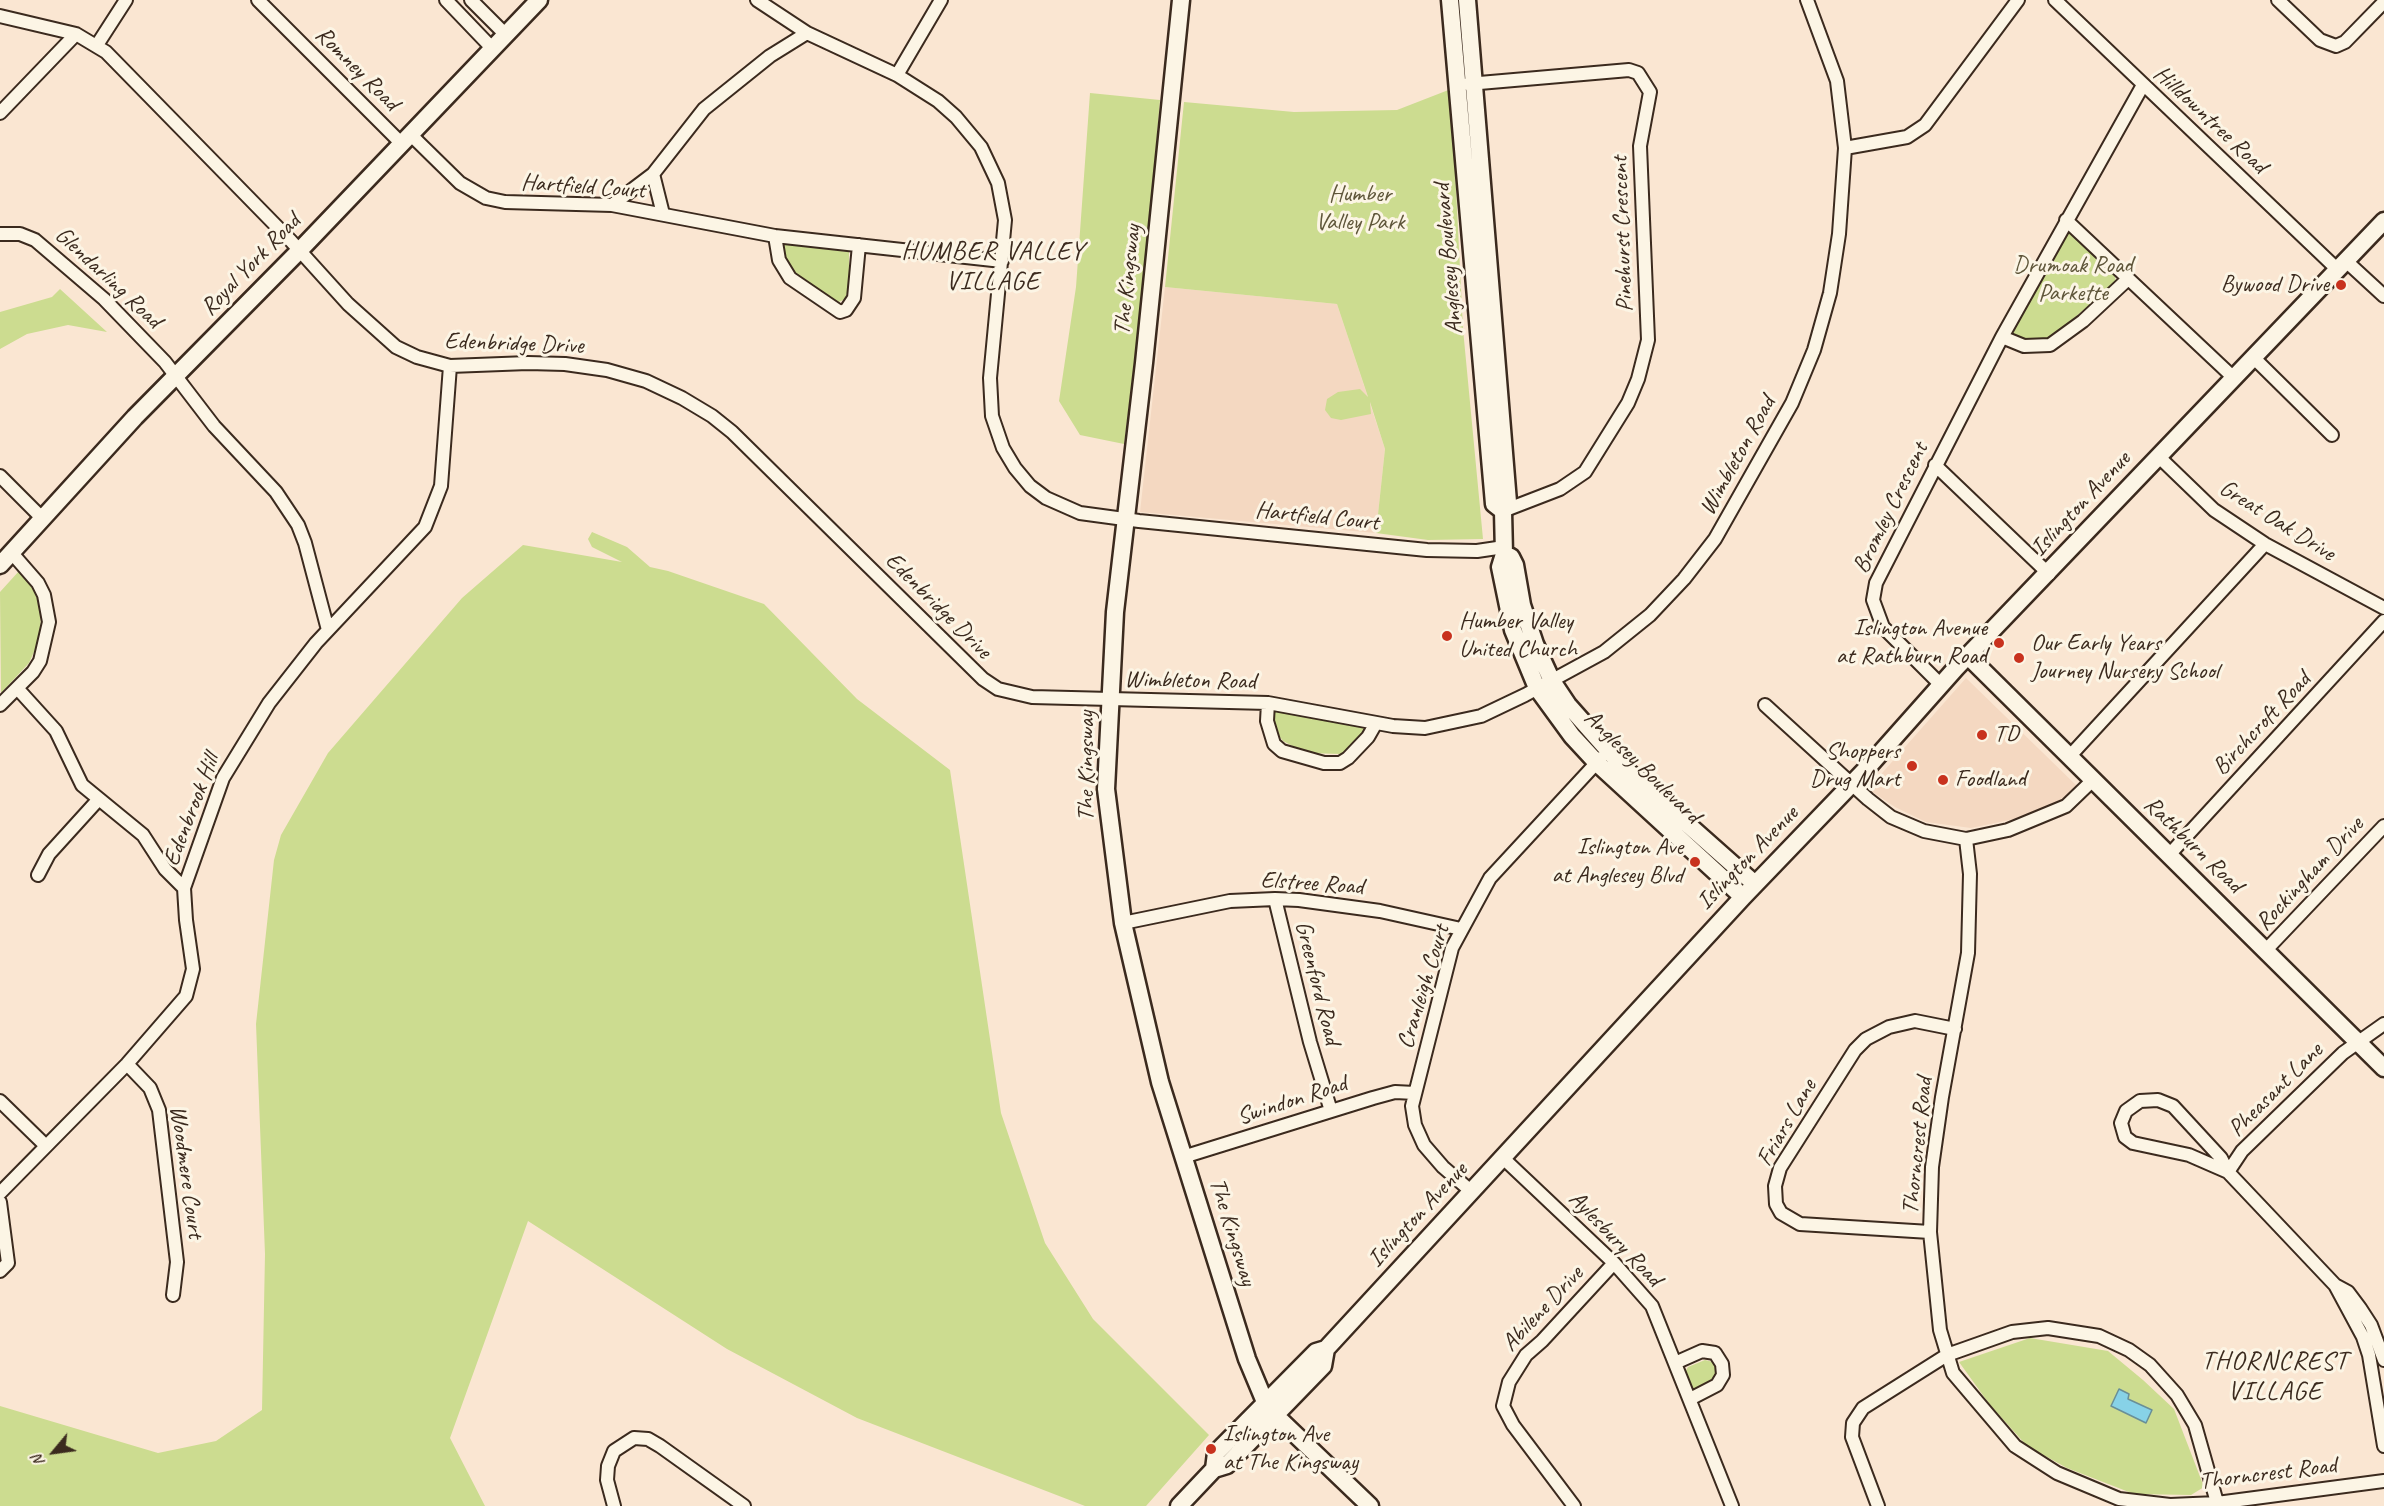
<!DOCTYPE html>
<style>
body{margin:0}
#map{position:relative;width:2384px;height:1506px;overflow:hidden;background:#fae6d2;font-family:Caveat,sans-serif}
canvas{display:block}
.north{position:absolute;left:24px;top:1422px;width:60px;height:60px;-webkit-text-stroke:4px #fcf5e5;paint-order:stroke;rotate:241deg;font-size:16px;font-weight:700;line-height:24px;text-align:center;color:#3b2a1e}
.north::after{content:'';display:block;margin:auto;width:21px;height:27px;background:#3b2a1e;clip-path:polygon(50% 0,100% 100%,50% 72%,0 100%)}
</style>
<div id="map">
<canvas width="2384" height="1506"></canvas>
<div class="north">N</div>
</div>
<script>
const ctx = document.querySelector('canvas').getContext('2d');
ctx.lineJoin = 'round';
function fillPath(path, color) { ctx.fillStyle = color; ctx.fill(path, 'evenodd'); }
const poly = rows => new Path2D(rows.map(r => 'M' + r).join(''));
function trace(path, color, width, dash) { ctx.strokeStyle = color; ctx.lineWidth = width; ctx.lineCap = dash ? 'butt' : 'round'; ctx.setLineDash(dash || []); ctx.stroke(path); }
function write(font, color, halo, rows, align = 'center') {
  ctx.font = font + ' Caveat,sans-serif'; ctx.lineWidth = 6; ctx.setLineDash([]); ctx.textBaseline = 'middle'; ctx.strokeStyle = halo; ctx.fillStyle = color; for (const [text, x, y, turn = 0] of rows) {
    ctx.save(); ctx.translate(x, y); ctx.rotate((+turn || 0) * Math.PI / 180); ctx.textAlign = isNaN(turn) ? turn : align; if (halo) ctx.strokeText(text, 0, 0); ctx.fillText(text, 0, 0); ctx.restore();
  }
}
const built = poly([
 [1165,287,1337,304,1385,449,1376,533,1140,512],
 [1966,678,2077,786,2058,802,2019,818,1971,828,1926,822,1895,807,1868,789]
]);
const green = poly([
 [1451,89,1463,329,1483,539,1428,540,1376,533,1385,449,1370,402,1371,414,1341,420,1331,418,1325,410,1327,399,1338,392,1360,389,1368,397,1337,304,1165,287,1184,102,1294,112,1397,110],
 [1090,93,1160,100,1144,286,1124,444,1080,435,1059,401,1076,287],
 [2067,233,2072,234,2114,273,2116,282,2051,338,2034,342,2012,334],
 [785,244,849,252,849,287,845,299,837,303,805,285,786,265,781,246],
 [60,289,107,332,68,325,27,334,0,349,0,312,52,297],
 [592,532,627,547,650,567,668,571,764,604,857,699,950,770,1001,1113,1045,1243,1093,1319,1209,1435,1146,1506,1085,1506,857,1418,727,1349,528,1221,450,1438,485,1506,0,1506,0,1406,158,1453,216,1441,262,1410,265,1254,256,1024,274,860,281,835,328,753,462,598,523,545,622,562,592,547,588,539],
 [19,571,33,589,40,605,41,636,29,663,1,693,0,592],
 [1275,709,1365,727,1362,736,1341,754,1306,753,1283,741,1273,728,1271,716],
 [2030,1338,2108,1351,2143,1380,2174,1409,2204,1487,2191,1495,2134,1494,2067,1468,2027,1446,1990,1405,1959,1362],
 [1705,1360,1717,1363,1718,1380,1696,1390,1688,1384,1685,1372,1688,1367]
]);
const water = poly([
 [2119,1389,2129,1394,2128,1399,2152,1410,2146,1423,2111,1406,2119,1389]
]);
const street = poly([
 [258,0,401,143],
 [446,0,492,48],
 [471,0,505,34],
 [757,0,807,33,897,75,938,101,956,117,981,147,998,183,1005,220,990,378,992,416,1003,448,1015,468,1030,486,1046,498,1080,513,1139,521,1427,550,1477,551,1504,547],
 [2055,0,2338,270],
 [2278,0,2320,40,2336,46,2345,42,2384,2],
 [0,16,76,34,106,52,291,241,348,304,396,347,417,357,450,366,528,363,565,364,607,370,646,381,682,398,712,416,732,432,983,679,998,689,1032,697,1268,703,1393,726,1425,728,1481,716,1525,695,1604,652,1650,615,1684,579,1715,539,1792,403,1814,350,1830,293,1839,234,1845,148,1837,81,1807,0],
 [97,45,126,0],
 [897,75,941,0],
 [1468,84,1629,70,1638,73,1650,92,1640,146,1648,340,1638,379,1628,403,1585,472,1560,489,1503,511],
 [0,113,76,34],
 [410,134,460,183,486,198,505,202,612,205,775,236,1002,261],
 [1845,148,1907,137,1925,125,2018,0],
 [612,205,653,174],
 [663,214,653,174,704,109,770,56,807,33],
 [2066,220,2235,379],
 [0,234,20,234,35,240,104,299,165,362,214,426,276,492,298,525,305,543,328,630],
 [775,236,779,260,790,278,840,312,846,310,854,298,859,245],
 [2346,261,2384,296],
 [2002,337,2024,346,2050,345,2083,321,2128,279],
 [2255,359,2332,435],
 [2158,456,2214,510,2265,544,2384,608],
 [1935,465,2049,574],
 [0,476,42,518],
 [1941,685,1883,627,1873,600,1876,583,2002,337,2143,85],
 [17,688,56,731,82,785,143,835,165,869,184,888],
 [1268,703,1267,721,1274,744,1282,751,1324,763,1340,763,1348,758,1368,737,1376,723],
 [0,705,33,672,40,661,49,622,44,595,38,583,11,552],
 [1765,705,1868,799,1891,817,1924,831,1966,839,2008,830,2066,806,2093,780],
 [2069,757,2265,544],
 [1966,839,1970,874,1968,953,1942,1097,1932,1167,1930,1232,1940,1330,1953,1373,2015,1446,2057,1473,2119,1499,2170,1505,2217,1503,2384,1481],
 [2169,855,2384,621],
 [38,875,49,854,98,800],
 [1275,899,1310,1042,1331,1111],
 [1123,923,1230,901,1275,899,1299,900,1380,911,1461,929],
 [2266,950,2384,826],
 [2384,1024,2343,1053,2242,1151,2228,1172,2189,1155,2133,1143,2125,1137,2121,1123,2126,1111,2140,1101,2158,1100,2173,1106,2221,1158,2228,1172,2335,1285,2363,1337,2369,1355,2384,1446],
 [127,1064,150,1088,159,1110,177,1262,173,1295],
 [0,1101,45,1145],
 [1183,1157,1373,1098,1395,1092,1415,1093],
 [1503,1158,1614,1263,1652,1306,1732,1506],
 [1472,1192,1443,1167,1424,1145,1415,1125,1412,1106,1452,948,1490,878,1601,758],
 [0,1193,127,1064,186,996,193,969,186,920,184,888,223,778,269,703,316,643,425,527,441,486,450,366],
 [0,1202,8,1263,0,1271],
 [1930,1232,1800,1224,1781,1213,1776,1204,1775,1186,1780,1168,1855,1050,1866,1039,1889,1027,1915,1021,1955,1029],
 [2335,1285,2348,1292,2360,1308,2371,1325,2384,1360],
 [1675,1363,1702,1351,1715,1353,1722,1364,1723,1375,1717,1385,1690,1399],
 [614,1506,607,1480,608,1466,614,1451,634,1438,648,1439,660,1446,744,1506],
 [1574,1506,1513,1425,1503,1406,1509,1382,1526,1355,1542,1341,1614,1263],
 [1878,1506,1852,1437,1853,1423,1863,1408,1947,1355,2012,1332,2048,1328,2099,1336,2129,1350,2150,1365,2177,1395,2195,1425,2218,1506]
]);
const secondary = poly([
 [1181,0,1144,363,1115,612,1106,789,1123,923,1160,1082,1247,1359,1265,1402,1275,1415,1370,1506],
 [1450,0,1493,492,1494,504,1503,511],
 [1467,0,1508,502,1503,511,1504,554,1500,567,1513,630,1537,688,1572,736,1597,763,1743,897],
 [1504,554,1511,557,1515,565,1522,605,1535,644,1552,681,1568,705,1623,767,1755,884],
 [0,565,135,417,299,251,539,0],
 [1968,656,2384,1068],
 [1214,1469,1216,1453,1316,1352,1326,1349],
 [1179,1506,1214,1469,1227,1465,1323,1366,1326,1349,1743,897,1868,767,1956,668,2384,221]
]);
const markers = [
 [2341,285,6,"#c8321e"],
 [1447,636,6,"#c8321e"],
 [1999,643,6,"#c8321e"],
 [2019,658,6,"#c8321e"],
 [1982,735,6,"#c8321e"],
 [1912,766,6,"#c8321e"],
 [1943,780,6,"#c8321e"],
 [1695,862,6,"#c8321e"],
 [1211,1449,6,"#c8321e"]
];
const streetNames = [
 ["Romney Road",357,69,45],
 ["Hilldowntree Road",2210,120,43],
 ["Hartfield Court",583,187,4],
 ["Pinehurst Crescent",1623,234,-92],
 ["Anglesey Boulevard",1449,259,-95],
 ["Royal York Road",251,265,-46],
 ["Glendarling Road",108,278,43],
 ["The Kingsway",1128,280,-84],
 ["Edenbridge Drive",514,344,2],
 ["Wimbleton Road",1738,456,-61],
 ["Islington Avenue",2081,504,-47],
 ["Bromley Crescent",1891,508,-64],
 ["Hartfield Court",1317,517,6],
 ["Great Oak Drive",2277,521,32],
 ["Edenbridge Drive",938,606,45],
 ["Wimbleton Road",1190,681,1],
 ["Birchcroft Road",2262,724,-47],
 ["The Kingsway",1087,766,-90],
 ["Anglesey Boulevard",1642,767,44],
 ["Edenbrook Hill",192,810,-69],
 ["Rathburn Road",2193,845,44],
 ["Islington Avenue",1748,858,-46],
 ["Rockingham Drive",2310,874,-47],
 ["Elstree Road",1312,884,4],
 ["Greenford Road",1317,983,76],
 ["Cranleigh Court",1424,987,-73],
 ["Pheasant Lane",2276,1090,-45],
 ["Swindon Road",1292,1101,-18],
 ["Friars Lane",1787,1123,-60],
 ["Thorncrest Road",1918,1146,-84],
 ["Woodmere Court",186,1172,82],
 ["Islington Avenue",1418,1215,-47],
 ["The Kingsway",1232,1232,73],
 ["Aylesbury Road",1615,1239,46],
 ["Abilene Drive",1543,1309,-47],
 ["Thorncrest Road",2268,1474,-7]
];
const parkNames = [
 ["Humber",1360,195],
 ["Valley Park",1360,223],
 ["Drumoak Road",2073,266],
 ["Parkette",2073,294]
];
const poiNames = [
 ["Bywood Drive",2329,285,"right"],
 ["Humber Valley",1459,622],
 ["United Church",1459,650],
 ["Islington Avenue",1987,629,"right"],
 ["at Rathburn Road",1987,657,"right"],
 ["Our Early Years",2031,644],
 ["Journey Nursery School",2031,672],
 ["TD",1994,735],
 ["Shoppers",1900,752,"right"],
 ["Drug Mart",1900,780,"right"],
 ["Foodland",1955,780],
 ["Islington Ave",1683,848,"right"],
 ["at Anglesey Blvd",1683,876,"right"],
 ["Islington Ave",1223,1435],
 ["at The Kingsway",1223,1463]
];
const neighbourhoodNames = [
 ["HUMBER VALLEY",993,252],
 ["VILLAGE",993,282],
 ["THORNCREST",2275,1362],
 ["VILLAGE",2275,1392]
];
fillPath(built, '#f4d8c1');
fillPath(green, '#ccdc90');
fillPath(water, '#87d2e7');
trace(water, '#698f97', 1.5);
trace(street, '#3b2a1e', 16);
trace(secondary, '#3b2a1e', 21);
trace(street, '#fcf5e5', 12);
trace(secondary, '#fcf5e5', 16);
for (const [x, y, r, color] of markers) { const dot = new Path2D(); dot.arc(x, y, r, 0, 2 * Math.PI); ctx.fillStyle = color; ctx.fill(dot); trace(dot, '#fcf5e5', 2); }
write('24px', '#3b2a1e', '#fcf5e5', streetNames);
write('24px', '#5f563a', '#fcf5e5', parkNames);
write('24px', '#3b2a1e', '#fcf5e5', poiNames, 'left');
ctx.letterSpacing = '1.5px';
write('26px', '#3b2a1e', '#fcf5e5', neighbourhoodNames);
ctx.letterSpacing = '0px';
</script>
